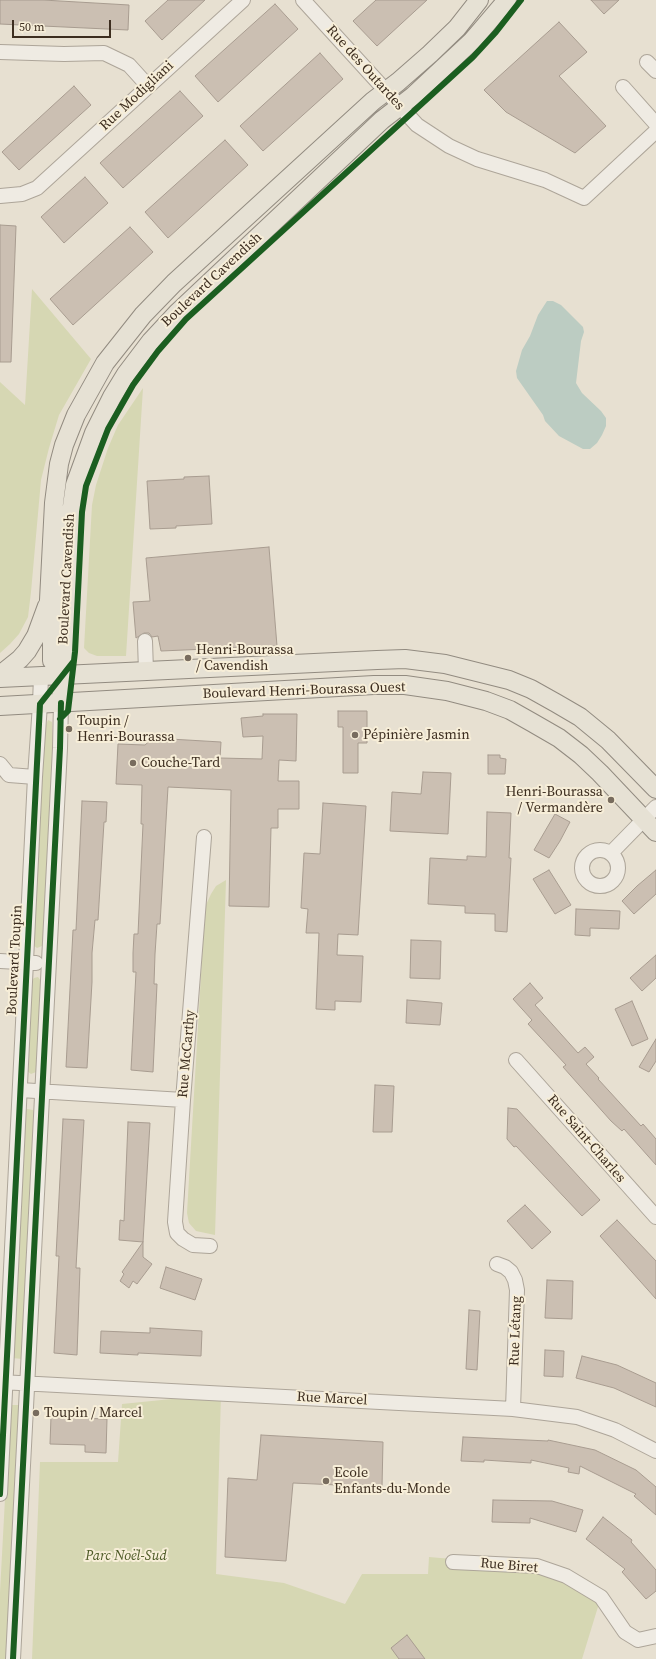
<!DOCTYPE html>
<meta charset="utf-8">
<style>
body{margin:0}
#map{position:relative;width:656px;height:1659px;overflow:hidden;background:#e7e0d1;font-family:"Source Serif 4",serif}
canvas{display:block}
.scale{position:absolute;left:12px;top:20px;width:99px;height:18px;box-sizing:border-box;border:2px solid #3d2e20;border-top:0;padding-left:5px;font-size:12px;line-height:14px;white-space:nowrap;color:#3d2e20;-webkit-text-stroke:3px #f7eed8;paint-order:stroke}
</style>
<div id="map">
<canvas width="656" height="1659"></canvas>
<div class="scale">50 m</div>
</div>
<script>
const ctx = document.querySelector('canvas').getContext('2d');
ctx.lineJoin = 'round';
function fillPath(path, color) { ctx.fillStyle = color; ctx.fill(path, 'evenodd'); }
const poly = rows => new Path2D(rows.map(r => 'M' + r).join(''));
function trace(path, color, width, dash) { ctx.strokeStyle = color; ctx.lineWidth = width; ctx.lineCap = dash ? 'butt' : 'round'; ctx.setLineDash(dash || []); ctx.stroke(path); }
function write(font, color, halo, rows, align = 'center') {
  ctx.font = font + ' "Source Serif 4",serif'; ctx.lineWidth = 4; ctx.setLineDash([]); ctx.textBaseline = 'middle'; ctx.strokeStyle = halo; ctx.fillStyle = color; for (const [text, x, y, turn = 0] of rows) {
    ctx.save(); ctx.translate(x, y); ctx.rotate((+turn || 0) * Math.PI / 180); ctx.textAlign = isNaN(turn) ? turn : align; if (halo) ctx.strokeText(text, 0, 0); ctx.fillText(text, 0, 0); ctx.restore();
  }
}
const green = poly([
 [32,289,91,359,59,415,49,448,41,480,31,592,28,617,19,634,10,644,0,653,0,382,25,405],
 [143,388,126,656,97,656,89,653,84,648,92,505,96,485,108,448,118,425],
 [48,720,52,722,52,725,53,754,43,943,42,946,37,948,33,945,44,741,46,725],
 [226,880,215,1235,196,1231,189,1223,187,1213,205,907,211,894,216,886],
 [38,977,41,981,37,1070,36,1072,31,1074,27,1071,31,982,34,978],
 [27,1109,33,1110,35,1112,23,1359,12,1358,25,1111],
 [221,1394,216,1574,284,1583,345,1604,362,1574,428,1574,429,1557,533,1566,601,1597,582,1659,32,1659,40,1462,118,1462,122,1404],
 [10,1405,21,1405,8,1659,0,1659,0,1592]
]);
const water = poly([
 [547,301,553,301,561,305,583,327,584,332,581,341,576,383,582,393,601,411,606,418,606,426,602,435,597,443,590,449,583,449,559,436,545,421,543,415,517,378,516,371,522,350,530,336,538,315]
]);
const building = poly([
 [0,0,43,0,129,5,128,30,0,24,0,0],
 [168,0,205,0,162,40,145,21,168,0],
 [376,0,427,0,377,46,353,21,376,0],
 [591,0,619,0,604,14,591,0],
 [275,4,298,29,218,102,195,76,275,4],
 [559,22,587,52,559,76,606,126,575,153,506,112,484,90,559,22],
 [320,53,343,79,263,151,240,126,320,53],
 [74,86,91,105,19,170,2,152,74,86],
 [180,91,203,116,123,188,100,163,180,91],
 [225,140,248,165,168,238,145,212,225,140],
 [85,177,108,203,64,243,41,217,85,177],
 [0,225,16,226,11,362,0,362,0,225],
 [130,227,153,252,73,325,50,299,130,227],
 [209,476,212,524,176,526,176,528,150,529,147,481,184,479,184,477,209,476],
 [269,547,277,646,161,651,158,636,152,637,149,633,144,633,136,638,133,602,150,601,146,558,269,547],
 [338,711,367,711,367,743,358,743,358,773,343,773,343,727,338,727,338,711],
 [263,714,297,714,296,761,279,760,278,781,299,781,299,809,278,809,278,828,271,828,269,907,229,906,231,790,168,787,160,924,157,924,155,954,154,984,157,984,153,1072,131,1070,136,972,133,972,133,953,134,934,138,934,143,824,141,824,142,785,116,784,118,744,145,745,153,738,221,742,220,758,262,759,263,736,243,737,241,718,263,716,263,714],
 [488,755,500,755,500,758,506,759,505,774,488,774,488,755],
 [423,772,451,773,448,834,390,831,392,792,421,794,423,772],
 [82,801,107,802,106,822,104,822,98,920,95,920,92,953,92,982,87,1068,66,1067,73,930,76,930,82,801],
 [323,803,366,806,358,935,338,934,337,955,363,956,361,1002,335,1001,335,1010,316,1009,319,933,306,933,308,909,301,908,304,853,320,854,323,803],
 [487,812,511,813,509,858,511,858,507,932,495,931,495,914,465,913,465,906,428,904,430,858,467,860,467,856,486,857,487,812],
 [555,814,570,822,560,841,549,858,534,850,555,814],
 [549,870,571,905,555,914,533,879,549,870],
 [656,870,656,894,634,914,622,901,637,886,656,870],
 [576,909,620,911,619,929,590,928,590,936,575,935,576,909],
 [411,940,441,941,440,979,410,978,411,940],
 [656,955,656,978,642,991,630,978,656,955],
 [530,983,543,998,535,1005,578,1053,585,1047,594,1057,586,1064,599,1078,598,1079,641,1126,643,1124,656,1139,656,1165,624,1129,622,1131,611,1121,563,1067,566,1065,528,1024,532,1020,513,999,530,983],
 [407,1000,442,1003,440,1025,406,1023,407,1000],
 [632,1001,648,1039,632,1046,615,1009,632,1001],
 [656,1039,656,1061,649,1072,639,1067,656,1039],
 [375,1085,394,1086,392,1132,373,1132,375,1085],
 [508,1108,517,1109,600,1200,582,1216,516,1146,514,1147,507,1139,508,1108],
 [63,1119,84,1120,76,1268,80,1268,77,1355,54,1353,59,1256,56,1256,63,1119],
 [128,1122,150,1123,143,1242,119,1240,120,1220,124,1221,128,1122],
 [525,1205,551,1232,532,1249,507,1221,525,1205],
 [617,1220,656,1261,656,1299,600,1236,617,1220],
 [143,1242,143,1257,152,1264,137,1284,133,1281,129,1288,120,1281,124,1274,122,1272,143,1242],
 [166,1267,202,1279,195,1300,160,1288,166,1267],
 [547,1280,573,1281,572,1319,545,1318,547,1280],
 [469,1310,480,1311,477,1370,466,1369,469,1310],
 [150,1328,202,1331,201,1356,138,1353,138,1355,100,1353,101,1331,150,1333,150,1328],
 [545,1350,564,1351,563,1377,544,1376,545,1350],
 [582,1356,617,1365,656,1383,656,1407,614,1388,576,1378,582,1356],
 [51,1417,107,1419,106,1453,85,1452,85,1445,50,1444,51,1417],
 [261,1435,383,1442,382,1487,293,1483,286,1561,225,1557,228,1478,257,1480,261,1435],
 [463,1437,548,1441,548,1440,595,1450,636,1470,656,1487,656,1515,634,1496,636,1494,580,1466,579,1474,568,1472,569,1468,531,1460,531,1463,484,1460,484,1462,461,1461,463,1437],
 [493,1500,552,1501,583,1510,576,1532,530,1518,530,1523,492,1522,493,1500],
 [603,1517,632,1540,631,1542,656,1570,656,1591,646,1599,622,1572,625,1569,586,1539,603,1517],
 [407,1635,425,1659,399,1659,391,1648,407,1635]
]);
const minor = poly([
 [303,0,417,125,449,146,477,159,545,180,584,198,656,131],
 [0,52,64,54,104,53,129,65,148,86],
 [647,62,656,71],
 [623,87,656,124],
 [0,196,22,194,37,188,243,0],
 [145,641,146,671],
 [0,764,9,775,35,777],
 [204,837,183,1100,175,1222,177,1233,183,1239,193,1245,210,1246],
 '582 868a18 18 0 1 1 36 0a18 18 0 1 1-36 0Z',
 [611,853,656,807],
 [0,961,36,963],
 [516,1060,656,1217],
 [20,1090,183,1100],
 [497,1264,505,1267,511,1272,515,1280,517,1290,513,1409],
 [0,1382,513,1409,577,1417,615,1430,656,1451],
 [0,1494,35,777,40,704,41,676],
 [453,1562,537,1566,566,1576,601,1597,625,1632,638,1640,656,1636],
 [13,1659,60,748,61,703]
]);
const major = poly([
 [52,661,52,630,49,600,54,503,59,464,64,445,76,415,105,363,143,315,174,283,373,101,398,82,430,54,457,28,479,0],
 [0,675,20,659,27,651,36,636,47,606],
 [0,678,377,660,405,659,445,664,509,680,531,689,556,703,580,717,608,740,656,789],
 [61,703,70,520,75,485,94,433,112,397,126,374,151,341,177,313,382,120,413,96,472,41,507,0],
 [0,706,374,685,405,685,447,691,486,701,510,710,533,723,559,738,581,755,600,773,656,832]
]);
const cycleway = poly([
 [60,719,68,711,75,652,82,512,86,486,108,429,133,385,158,351,186,319,473,57,496,32,521,0],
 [0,1494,39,724,40,704,73,662],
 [13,1659,60,748,61,703]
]);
const markers = [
 [188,658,4,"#786c5e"],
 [69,729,4,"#786c5e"],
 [355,735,4,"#786c5e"],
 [133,763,4,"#786c5e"],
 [611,800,4,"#786c5e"],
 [36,1413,4,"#786c5e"],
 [326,1481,4,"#786c5e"]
];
const streetNames = [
 ["Rue des Outardes",365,68,48],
 ["Rue Modigliani",137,96,-43],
 ["Boulevard Cavendish",212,280,-43],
 ["Boulevard Cavendish",67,579,-87],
 ["Boulevard Henri-Bourassa Ouest",304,691,-2],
 ["Boulevard Toupin",15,960,-87],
 ["Rue McCarthy",187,1054,-85],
 ["Rue Saint-Charles",586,1139,49],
 ["Rue Létang",516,1331,-88],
 ["Rue Marcel",332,1399,3],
 ["Rue Biret",509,1566,5]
];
const poiNames = [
 ["Henri-Bourassa",196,650],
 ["/ Cavendish",196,666],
 ["Toupin /",77,721],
 ["Henri-Bourassa",77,737],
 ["Pépinière Jasmin",363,735],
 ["Couche-Tard",141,763],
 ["Henri-Bourassa",603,792,"right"],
 ["/ Vermandère",603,808,"right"],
 ["Toupin / Marcel",44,1413],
 ["Ecole",334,1473],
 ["Enfants-du-Monde",334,1489]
];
const parkNames = [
 ["Parc Noël-Sud",126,1556]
];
fillPath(green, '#d6d7b3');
fillPath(water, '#bcccc2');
fillPath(building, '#cbbfb2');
trace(building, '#a89c90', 1);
trace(minor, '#ada599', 16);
trace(major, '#928b80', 20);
trace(minor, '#efebe3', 14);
trace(major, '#e6e1d4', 18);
trace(cycleway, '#1b5e20', 6);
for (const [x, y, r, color] of markers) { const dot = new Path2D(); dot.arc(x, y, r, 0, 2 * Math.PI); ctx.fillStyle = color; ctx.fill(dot); trace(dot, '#f7eed8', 1.5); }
write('14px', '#3d2e20', '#f7eed8', streetNames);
write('14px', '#3d2e20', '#f7eed8', poiNames, 'left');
write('italic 14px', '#4d5a26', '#f7eed8', parkNames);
</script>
